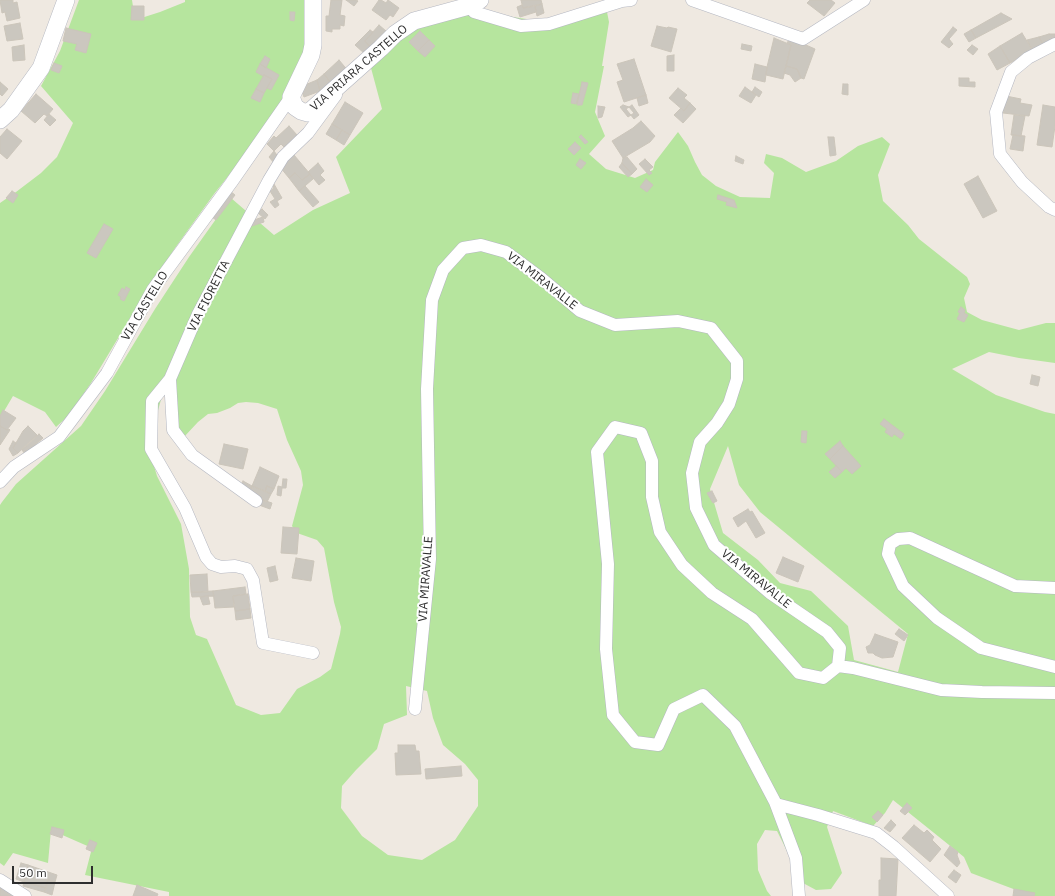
<!DOCTYPE html>
<style>
body{margin:0}
#map{position:relative;width:1055px;height:896px;overflow:hidden;background:#efe9e1;font-family:"IBM Plex Sans",sans-serif}
canvas{display:block}
.scale{position:absolute;left:12px;top:866px;width:81px;height:18px;box-sizing:border-box;border:2px solid #2e2e2e;border-top:0;padding-left:5px;font-size:12px;line-height:14px;white-space:nowrap;color:#2e2e2e;-webkit-text-stroke:3px #fff;paint-order:stroke}
</style>
<div id="map">
<canvas width="1055" height="896"></canvas>
<div class="scale">50 m</div>
</div>
<script>
const ctx = document.querySelector('canvas').getContext('2d');
ctx.lineJoin = 'round';
function fillPath(path, color) { ctx.fillStyle = color; ctx.fill(path, 'evenodd'); }
const poly = rows => new Path2D(rows.map(r => 'M' + r).join(''));
function trace(path, color, width, dash) { ctx.strokeStyle = color; ctx.lineWidth = width; ctx.lineCap = dash ? 'butt' : 'round'; ctx.setLineDash(dash || []); ctx.stroke(path); }
function write(font, color, halo, rows, align = 'center') {
  ctx.font = font + ' "IBM Plex Sans",sans-serif'; ctx.lineWidth = 4; ctx.setLineDash([]); ctx.textBaseline = 'middle'; ctx.strokeStyle = halo; ctx.fillStyle = color; for (const [text, x, y, turn = 0] of rows) {
    ctx.save(); ctx.translate(x, y); ctx.rotate((+turn || 0) * Math.PI / 180); ctx.textAlign = isNaN(turn) ? turn : align; if (halo) ctx.strokeText(text, 0, 0); ctx.fillText(text, 0, 0); ctx.restore();
  }
}
const green = poly([
 [79,0,132,0,135,20,160,12,185,2,185,0,310,0,312,30,282,108,214,194,175,248,141,300,91,383,68,416,56,427,45,412,13,396,0,418,0,203,16,192,41,173,57,157,73,123,41,86,60,51],
 [606,7,609,22,602,66,604,66,595,112,605,136,589,154,606,169,635,178,653,170,655,162,678,132,688,146,695,162,702,175,716,186,740,197,770,198,774,173,764,163,766,154,782,158,806,172,836,161,858,146,882,137,890,144,878,175,883,201,908,225,919,239,967,277,970,284,964,298,967,312,982,320,1019,330,1046,323,1055,323,1055,363,1019,358,989,352,952,369,996,395,1045,412,1055,414,1055,896,1032,896,971,873,964,857,893,800,885,813,873,826,833,811,827,827,842,873,831,889,816,890,803,883,777,831,765,830,757,844,758,870,767,891,771,896,169,896,169,892,85,875,92,848,51,830,48,863,13,853,4,866,0,863,0,505,2,502,16,484,81,426,105,391,155,309,189,257,231,198,274,235,313,210,350,193,336,157,382,109,371,68,378,53,424,24,482,8,493,14,533,20,549,20],
 [164,389,170,433,184,437,198,422,208,414,217,413,230,408,238,403,246,402,258,403,277,409,287,440,301,471,303,485,292,526,297,533,317,540,324,548,334,602,341,627,340,634,331,669,320,677,297,689,280,713,261,715,236,705,207,639,196,635,190,617,189,569,181,524,157,476,148,446],
 [728,446,739,485,760,512,908,634,898,672,854,660,848,626,811,591,780,583,758,560,723,533,710,489],
 [406,686,427,691,433,718,443,745,465,764,478,780,478,806,455,840,422,860,388,855,362,836,341,808,342,786,356,770,377,749,384,724,407,715]
]);
const building = poly([
 [0,0,13,0,13,3,17,2,20,18,7,21,5,12,2,13,0,0],
 [331,0,342,0,340,15,345,16,344,26,340,25,340,29,332,29,332,32,326,31,326,16,329,16,331,0],
 [346,0,356,0,358,1,354,6,346,0],
 [379,0,381,0,386,3,388,0,399,8,393,17,390,15,386,20,372,10,379,0],
 [521,0,541,0,542,4,523,8,521,0],
 [810,0,831,0,835,3,824,16,807,3,810,0],
 [542,4,544,13,537,16,535,6,542,4],
 [522,5,523,8,535,6,536,12,520,17,517,7,522,5],
 [132,6,144,6,144,20,131,20,132,6],
 [290,12,295,12,294,21,290,20,290,12],
 [1001,13,1012,19,976,38,971,30,1001,13],
 [20,23,23,39,7,41,4,26,20,23],
 [379,25,386,31,371,48,365,41,379,25],
 [657,26,667,28,668,27,677,29,671,52,651,46,657,26],
 [953,27,957,30,949,39,953,44,949,48,941,42,953,27],
 [66,28,91,34,86,53,75,50,77,44,63,41,66,28],
 [370,30,373,32,365,41,371,48,365,54,355,45,370,30],
 [971,30,976,38,969,42,964,34,971,30],
 [420,31,429,40,418,51,409,42,420,31],
 [1022,33,1033,51,1010,63,1000,46,1022,33],
 [1049,34,1055,34,1055,40,1044,46,1039,37,1049,34],
 [1039,37,1044,46,1033,51,1027,40,1039,37],
 [774,38,791,45,783,79,766,75,767,67,774,38],
 [790,38,815,49,804,79,801,78,797,69,786,66,791,45,787,43,790,38],
 [429,40,435,46,425,57,418,51,429,40],
 [742,44,752,46,751,51,741,49,742,44],
 [24,45,25,60,13,61,12,47,24,45],
 [972,45,978,49,973,55,967,50,972,45],
 [1000,46,1010,63,997,70,988,54,1000,46],
 [674,55,674,71,667,71,667,56,674,55],
 [265,56,270,59,266,68,260,64,265,56],
 [634,59,646,95,624,102,617,82,623,80,617,64,634,59],
 [339,60,349,72,331,83,324,74,339,60],
 [54,63,62,66,59,73,51,70,54,63],
 [260,64,279,75,271,90,267,88,272,79,264,75,263,76,256,72,260,64],
 [755,64,767,67,765,82,752,79,755,64],
 [786,66,797,69,801,78,795,82,790,75,784,73,786,66],
 [324,74,331,83,320,91,317,80,324,74],
 [264,75,272,79,264,93,256,89,264,75],
 [959,78,969,78,969,82,975,82,975,87,959,86,959,78],
 [317,80,320,91,304,97,300,87,317,80],
 [0,82,8,89,2,96,0,94,0,82],
 [582,82,588,83,582,105,577,105,582,82],
 [843,84,848,84,848,95,842,94,843,84],
 [745,87,756,95,751,103,739,96,745,87],
 [755,87,762,92,759,97,752,92,755,87],
 [678,88,687,95,684,98,690,103,684,111,669,98,678,88],
 [256,89,264,93,260,102,251,98,256,89],
 [573,93,579,94,576,104,571,103,573,93],
 [36,94,53,109,47,116,44,114,35,123,21,111,36,94],
 [646,95,648,103,639,106,637,98,646,95],
 [1006,96,1021,99,1020,103,1032,105,1029,116,1003,113,1006,96],
 [345,102,363,113,350,135,332,124,345,102],
 [690,103,696,109,683,123,674,115,681,108,684,111,690,103],
 [623,105,629,107,634,113,628,117,620,107,623,105],
 [632,105,639,115,634,119,626,109,632,105],
 [1043,105,1055,107,1055,126,1052,147,1037,145,1043,105],
 [598,106,605,107,602,117,598,118,598,106],
 [49,114,56,120,50,126,44,120,49,114],
 [1014,115,1025,116,1021,136,1011,135,1014,115],
 [641,121,655,136,650,142,623,158,612,141,633,128,641,121],
 [332,124,342,130,336,140,326,134,332,124],
 [289,126,297,135,284,147,281,144,274,151,267,144,274,136,276,138,289,126],
 [7,129,22,141,7,159,0,153,0,137,7,129],
 [342,130,350,135,344,145,336,140,342,130],
 [581,135,588,142,585,144,579,137,581,135],
 [1013,135,1025,136,1023,151,1010,149,1013,135],
 [828,137,834,137,836,155,830,156,828,137],
 [575,142,581,148,574,155,568,149,575,142],
 [274,151,279,158,274,163,269,157,274,151],
 [294,155,310,174,302,180,295,173,289,178,280,167,294,155],
 [736,156,744,160,743,164,735,161,736,156],
 [627,157,637,169,632,174,622,163,623,158,627,157],
 [580,159,586,163,581,169,576,165,580,159],
 [645,159,653,167,649,170,652,173,649,175,639,164,645,159],
 [318,163,324,171,320,175,325,180,319,185,308,172,318,163],
 [622,163,632,174,628,177,619,167,622,163],
 [295,173,302,180,310,174,313,179,299,191,289,178,295,173],
 [978,176,997,211,983,218,964,184,978,176],
 [646,179,653,185,647,192,640,187,646,179],
 [274,184,282,198,277,201,279,205,275,208,270,202,275,199,270,191,273,189,274,184],
 [305,186,319,202,313,207,299,191,305,186],
 [12,191,18,195,13,203,6,198,12,191],
 [230,191,235,195,216,220,212,217,230,191],
 [718,195,734,200,737,208,726,205,727,202,717,199,718,195],
 [262,209,268,215,265,219,258,213,262,209],
 [263,217,264,222,252,226,251,221,263,217],
 [104,224,113,229,96,258,87,253,104,224],
 [126,287,130,289,124,301,120,299,121,297,118,295,122,288,125,290,126,287],
 [961,307,965,310,964,313,968,315,964,322,957,319,960,313,958,312,961,307],
 [1032,375,1040,377,1038,386,1030,384,1032,375],
 [3,410,16,418,7,430,0,426,0,416,3,410],
 [884,419,904,434,901,439,894,434,892,437,885,432,887,429,880,424,884,419],
 [0,426,7,430,9,429,10,430,0,445,0,426],
 [28,426,37,435,18,453,13,448,23,431,28,426],
 [802,431,807,431,806,443,801,442,802,431],
 [39,434,43,438,25,454,22,450,39,434],
 [13,441,16,443,13,448,18,453,13,456,9,449,13,441],
 [840,441,843,446,830,459,825,454,840,441],
 [224,444,248,449,243,469,219,464,224,444],
 [843,446,861,466,852,474,846,468,842,472,830,459,843,446],
 [836,466,842,472,835,478,829,472,836,466],
 [260,467,279,476,274,489,267,486,265,491,252,486,260,467],
 [283,479,287,479,286,488,282,488,281,496,277,495,278,486,282,487,283,479],
 [243,481,252,486,249,493,240,487,243,481],
 [252,486,271,494,267,502,249,493,252,486],
 [267,486,274,489,271,494,265,491,267,486],
 [712,491,717,501,713,503,707,493,712,491],
 [260,499,272,503,270,509,259,505,260,499],
 [748,509,750,512,752,511,765,533,756,538,746,521,738,527,733,518,748,509],
 [283,527,299,528,297,554,281,553,283,527],
 [783,557,804,566,798,582,776,573,783,557],
 [296,558,314,561,311,581,292,578,296,558],
 [275,566,278,580,270,582,267,568,275,566],
 [207,574,208,592,191,592,190,575,207,574],
 [245,587,246,594,233,596,234,607,215,608,213,591,245,587],
 [213,591,214,596,192,597,191,592,213,591],
 [248,594,250,609,235,611,233,596,248,594],
 [208,596,210,604,203,605,200,597,208,596],
 [250,609,251,618,236,620,235,611,250,609],
 [899,629,908,635,904,641,895,634,899,629],
 [875,634,898,642,893,657,882,658,875,655,873,653,868,653,866,647,870,645,875,634],
 [398,745,415,745,416,751,419,751,421,774,396,775,395,753,398,753,398,745],
 [461,766,462,776,426,779,425,769,461,766],
 [907,803,912,808,905,815,900,811,907,803],
 [878,811,883,815,877,822,872,817,878,811],
 [891,820,896,825,890,832,884,828,891,820],
 [914,825,924,833,927,830,934,837,932,840,941,849,930,862,902,838,914,825],
 [52,827,64,830,62,838,50,834,52,827],
 [90,840,97,843,93,852,86,849,90,840],
 [950,846,958,852,957,855,960,863,957,867,944,855,950,846],
 [881,858,898,859,896,896,879,896,879,880,881,880,881,858],
 [21,863,28,865,24,882,16,879,21,863],
 [28,865,57,875,55,882,48,880,46,888,24,882,28,865],
 [954,870,961,875,956,883,948,877,954,870],
 [48,880,55,882,52,895,44,892,48,880],
 [24,882,46,888,44,892,23,886,24,882],
 [0,883,18,896,0,896,0,883],
 [137,885,158,894,157,896,133,896,137,885],
 [1014,889,1035,893,1034,896,1013,896,1014,889]
]);
const street = poly([
 [692,0,803,39,864,0],
 [469,6,474,12,521,26,549,24,622,1,631,0],
 [1055,44,1028,58,1011,72,996,112,1000,154,1022,182,1049,207,1055,210],
 [170,379,152,401,151,449,185,508,206,557,212,564,221,567,235,566,247,569,253,580,263,643,313,653],
 [0,482,14,467,59,437,107,373,153,289,231,183,291,97],
 [256,501,192,455,173,430,170,379,198,314,269,180,283,157,308,133,336,95],
 [1055,588,1015,586,910,538,898,539,890,544,888,554,903,586,937,618,981,648,1055,667],
 [415,709,430,559,427,389,432,300,443,270,463,248,481,245,506,252,541,278,580,311,615,325,678,321,711,328,737,361,737,379,729,404,717,423,700,442,692,473,696,508,714,545,770,593,827,632,840,648,838,666,853,668,941,690,982,692,1055,693],
 [776,804,818,815,876,833,894,847,948,896],
 [0,880,25,896],
 [799,896,796,858,775,802,735,726,703,695,674,709,658,745,635,742,613,715,606,649,608,564,597,452,615,427,641,433,652,461,652,497,660,532,682,565,712,593,752,619,799,673,823,678,838,666]
]);
const secondary = poly([
 [313,0,313,45,311,55,291,97,295,107,301,111,308,113,381,48,395,34,414,21,469,6,480,0],
 [0,120,11,110,41,68,66,0]
]);
const streetNames = [
 ["VIA PRIARA CASTELLO",359,68,-41],
 ["VIA MIRAVALLE",542,281,38],
 ["VIA FIORETTA",209,296,-63],
 ["VIA CASTELLO",145,306,-59],
 ["VIA MIRAVALLE",426,579,-86],
 ["VIA MIRAVALLE",756,579,39]
];
fillPath(green, '#b6e59e');
fillPath(building, '#cbc7bf');
trace(building, '#cbc5ba', 1);
trace(street, '#b4b7c1', 13);
trace(secondary, '#b4b7c1', 18);
trace(street, '#fff', 12);
trace(secondary, '#fff', 17);
write('12px', '#2e2e2e', '#fff', streetNames);
</script>
